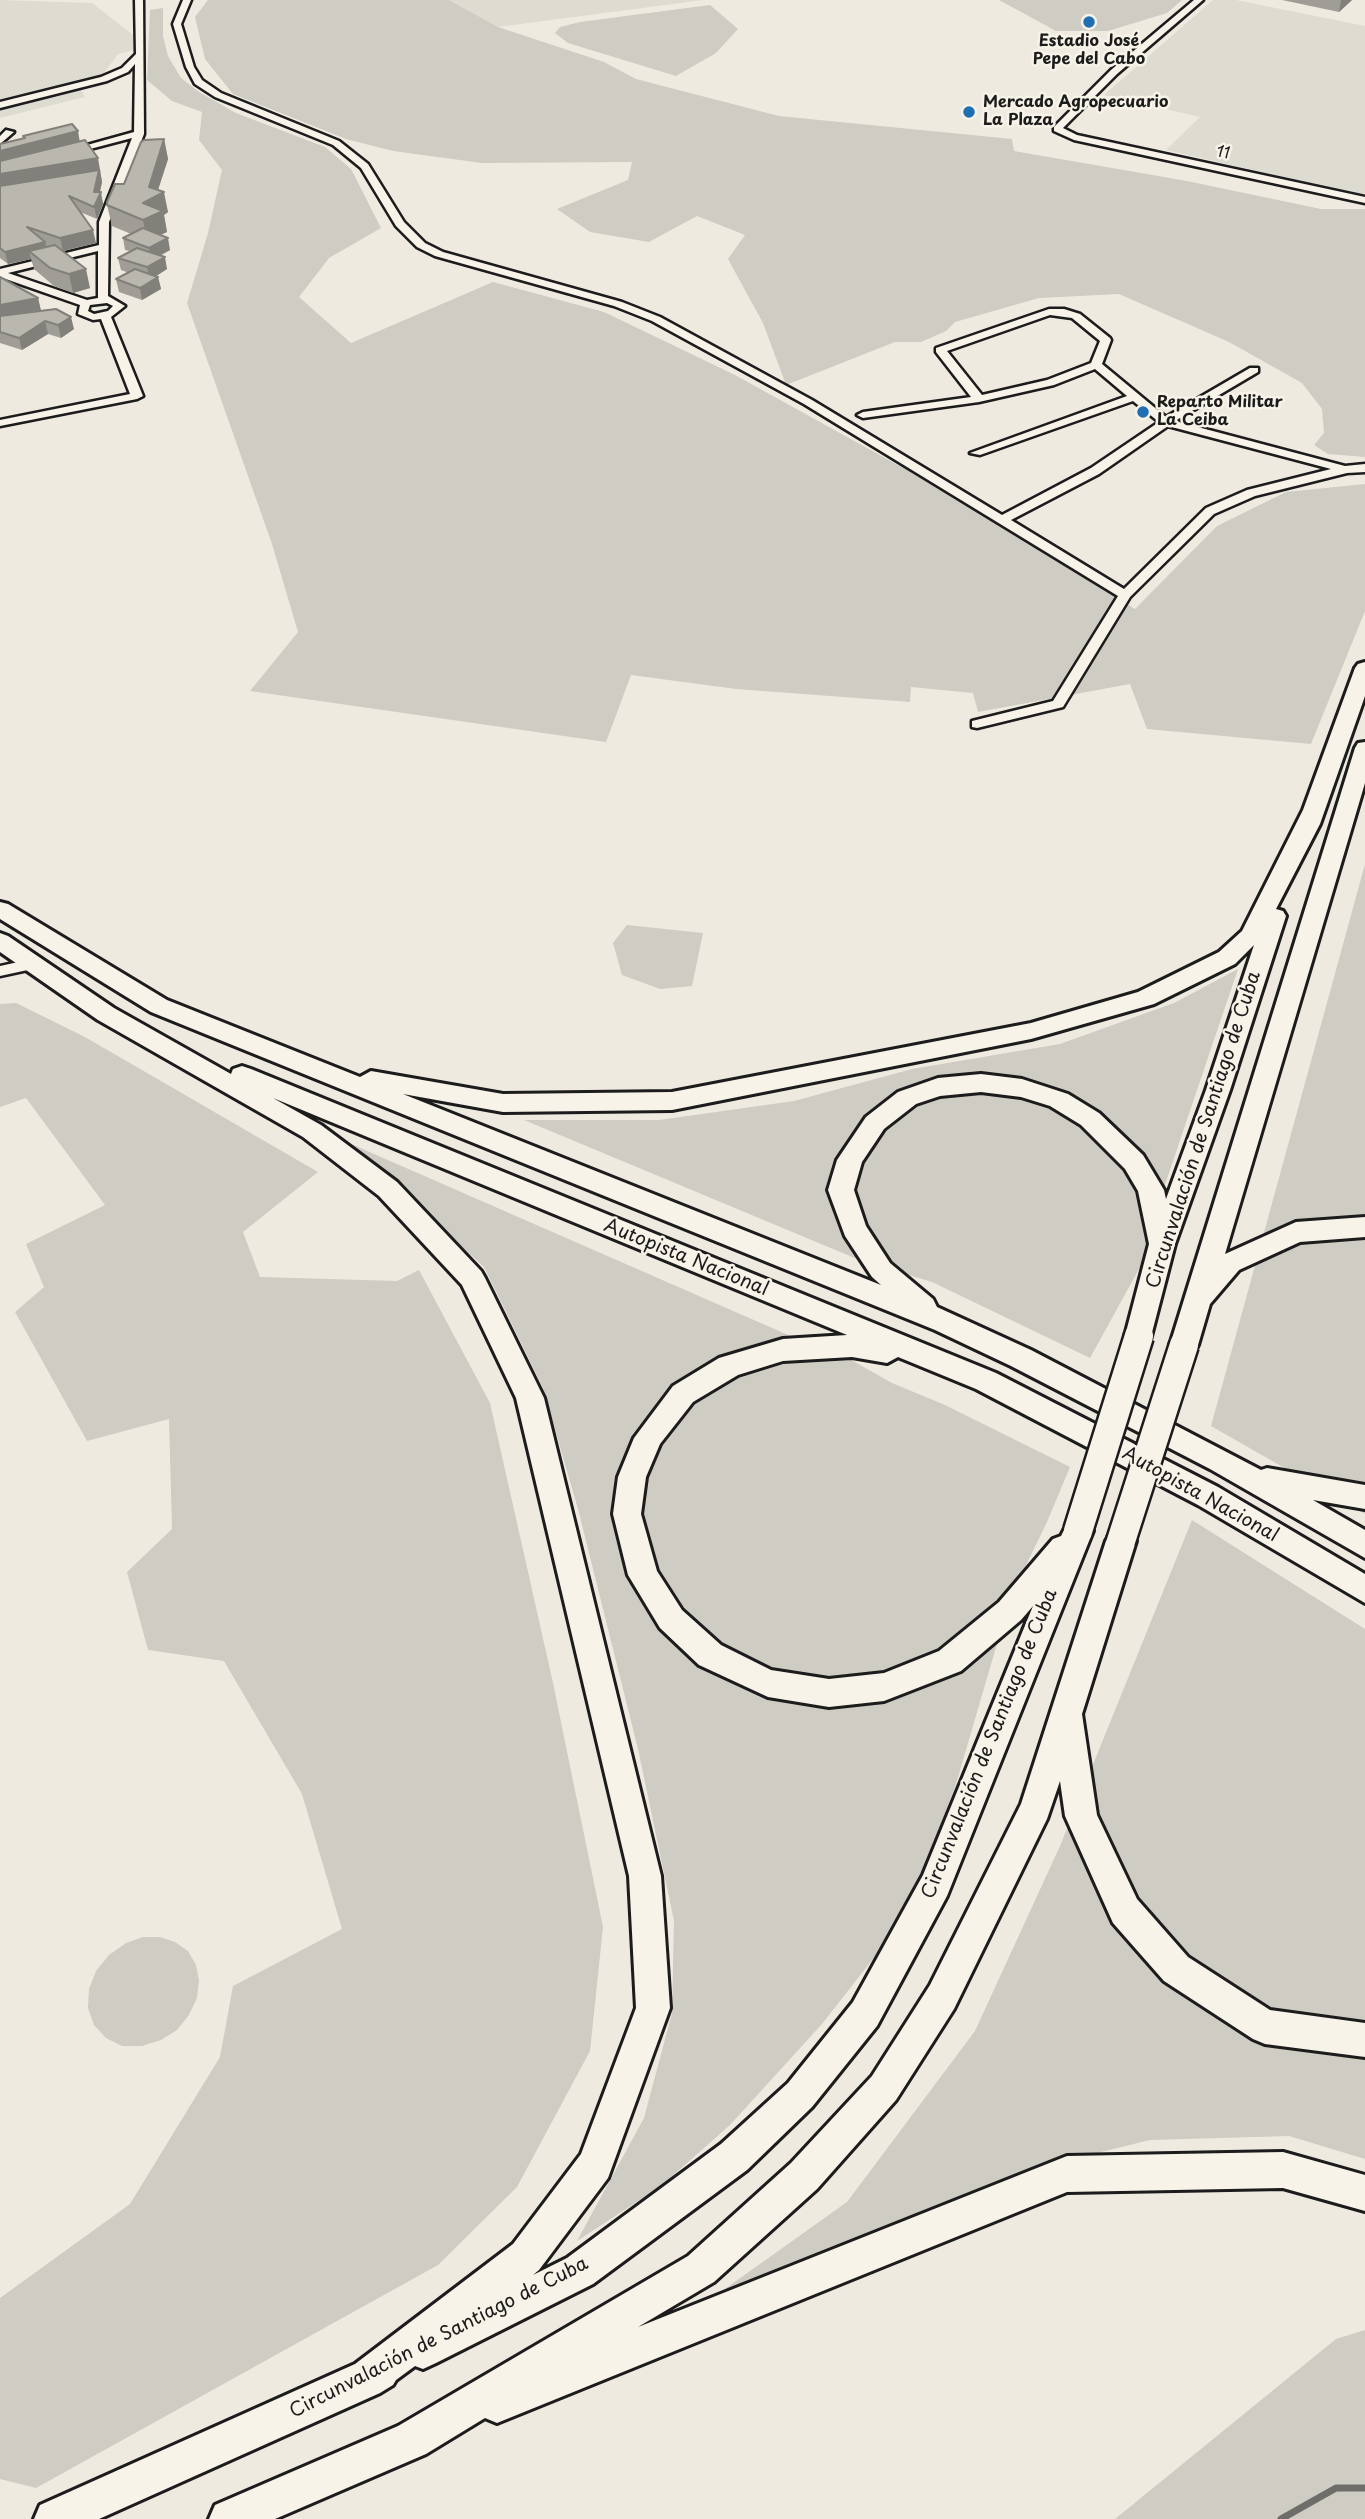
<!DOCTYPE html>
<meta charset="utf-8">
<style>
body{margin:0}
canvas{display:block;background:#eeeae0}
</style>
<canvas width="1365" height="2519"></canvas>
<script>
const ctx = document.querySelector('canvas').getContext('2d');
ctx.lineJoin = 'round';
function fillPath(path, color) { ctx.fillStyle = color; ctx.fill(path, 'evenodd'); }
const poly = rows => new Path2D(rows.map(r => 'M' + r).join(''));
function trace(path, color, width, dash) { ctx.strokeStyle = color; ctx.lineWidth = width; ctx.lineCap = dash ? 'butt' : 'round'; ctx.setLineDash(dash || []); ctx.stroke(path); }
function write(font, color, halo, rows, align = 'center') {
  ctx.font = font + ' "Playpen Sans",sans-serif'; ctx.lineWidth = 5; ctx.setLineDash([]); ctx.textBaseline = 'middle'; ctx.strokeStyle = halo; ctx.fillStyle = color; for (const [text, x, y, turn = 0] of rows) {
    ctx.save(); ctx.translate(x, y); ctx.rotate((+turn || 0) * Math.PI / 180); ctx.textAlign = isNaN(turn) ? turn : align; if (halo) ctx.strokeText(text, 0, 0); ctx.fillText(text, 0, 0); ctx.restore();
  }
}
const built = poly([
 [0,0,92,3,137,38,134,50,118,54,101,77,77,83,85,97,0,118],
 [449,0,703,0,498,27],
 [1213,0,1236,0,1365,26,1365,196,1166,150,1200,117,1104,95]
]);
const green = poly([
 [208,0,449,0,498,27,604,62,636,79,779,116,1012,139,1014,151,1187,181,1321,209,1365,209,1365,457,1328,454,1314,445,1324,433,1322,409,1302,383,1229,342,1119,294,1039,298,955,322,946,331,921,342,895,342,786,385,763,323,728,259,745,235,697,216,649,242,590,232,557,209,628,180,632,162,482,163,393,151,346,139,233,94,205,59,195,17],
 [999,0,1182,0,1167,13,1108,31,1056,31],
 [710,5,738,29,716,53,676,76,568,43,555,33,560,27,580,22],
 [163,8,163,36,168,56,181,78,199,92,236,113,325,147,351,169,381,228,329,258,299,297,351,343,493,282,604,312,735,375,905,469,1135,609,1217,526,1286,492,1365,484,1365,611,1311,744,1147,729,1130,684,978,712,973,693,911,687,910,702,736,689,631,675,606,742,250,691,298,632,272,544,187,303,208,233,222,170,199,140,202,112,172,101,147,80,150,10],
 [1365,864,1365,1514,1211,1426],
 [627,925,703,933,692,986,660,989,622,975,613,943],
 [1238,969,1150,1229,1150,1249,1090,1358,932,1282,857,1259,524,1120,659,1120,794,1101,912,1069,1060,1044,1174,1003],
 [16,1003,85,1037,318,1172,243,1232,260,1277,397,1281,419,1270,490,1403,553,1683,603,1927,590,2051,517,2187,438,2265,36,2488,0,2479,0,2298,130,2204,220,2057,233,1986,342,1929,302,1794,224,1661,148,1650,127,1572,172,1529,169,1419,87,1441,15,1312,44,1287,26,1244,105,1205,26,1098,0,1107,0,1004],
 [349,1143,811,1345,846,1357,892,1383,945,1405,1070,1467,1047,1522,1011,1596,956,1784,923,1871,880,1950,822,2024,730,2125,661,2186,577,2241,644,2118,672,2013,674,1921,638,1749,578,1509,543,1388,484,1267],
 [1192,1520,1365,1629,1365,2159,1289,2136,1150,2140,1028,2170,715,2296,847,2202,975,2031,1060,1846],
 [143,1937,160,1937,175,1942,188,1951,196,1965,199,1981,197,1998,189,2015,177,2030,161,2040,142,2046,122,2046,106,2038,94,2025,88,2008,89,1989,96,1971,109,1955,126,1943],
 [1365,2330,1365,2519,1115,2519,1336,2339]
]);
const stream = poly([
 [1281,2519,1336,2488,1365,2488]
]);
const minor = poly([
 [135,0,143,0,144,134,109,222,108,296,125,306,111,317,143,396,137,399,0,426,0,420,130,394,101,319,93,320,78,314,80,305,0,277,0,269,99,245,99,222,132,138,67,155,62,152,134,132,135,64,128,72,107,81,0,108,0,102,101,77,122,68,136,54,135,0],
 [98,251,98,298,87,300,8,273,98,251],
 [107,303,113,306,108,311,94,314,88,311,90,305,107,303],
 [183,0,191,0,181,24,194,67,202,80,221,93,339,141,368,164,404,222,425,243,443,252,622,302,660,317,812,400,1002,515,1091,468,1159,422,1133,401,980,455,970,453,1127,396,1095,369,1054,385,979,402,863,418,857,415,863,412,971,397,936,352,936,348,1049,309,1064,309,1080,314,1110,338,1111,340,1102,364,1166,417,1250,368,1258,368,1258,372,1175,421,1345,466,1365,464,1365,472,1347,473,1255,496,1214,514,1130,597,1063,707,977,728,972,727,972,721,1053,701,1118,596,804,404,652,321,614,306,435,256,417,247,396,226,361,168,333,145,215,97,195,84,186,67,173,24,183,0],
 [1050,315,1072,318,1100,341,1091,363,1047,380,982,395,947,351,1050,315],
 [1168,426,1331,469,1247,490,1206,508,1124,589,1011,520,1099,474,1168,426],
 [1194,0,1203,0,1117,74,1063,128,1077,135,1365,197,1365,203,1074,140,1054,131,1054,127,1111,70,1194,0],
 [6,130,14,132,0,144,0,136,6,130],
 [32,959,40,964,37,968,0,976,0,966,32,959]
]);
const highway = poly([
 [1365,662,1365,696,1320,824,1276,909,1283,911,1286,916,1230,1090,1175,1244,1149,1344,1139,1347,1129,1344,1125,1336,1149,1244,1138,1191,1125,1169,1081,1125,1050,1106,1021,1097,981,1092,940,1096,916,1104,884,1129,862,1162,854,1190,866,1226,890,1263,933,1299,937,1307,1031,1350,1261,1470,1267,1468,1365,1485,1365,1509,1313,1500,1365,1530,1365,1558,1210,1469,1011,1366,935,1330,151,1012,0,919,0,902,8,904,167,1000,360,1077,371,1071,503,1094,672,1092,1031,1023,1138,992,1219,952,1242,931,1303,810,1355,668,1358,664,1365,662],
 [1254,945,1206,1090,1166,1199,1164,1190,1143,1155,1099,1113,1068,1094,1022,1079,981,1074,938,1078,898,1092,866,1117,837,1160,828,1190,845,1236,872,1277,881,1285,403,1094,503,1112,672,1110,1031,1039,1154,1004,1235,964,1254,945],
 [1365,742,1365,783,1225,1254,1296,1222,1365,1217,1365,1237,1300,1242,1239,1270,1210,1304,1198,1345,1194,1353,1184,1356,1174,1353,1170,1345,1355,748,1358,743,1365,742],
 [0,933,8,936,114,1008,231,1074,233,1069,242,1066,251,1069,996,1373,1218,1487,1365,1574,1365,1603,1198,1505,976,1389,898,1357,887,1363,852,1357,783,1361,738,1375,693,1402,660,1444,646,1477,641,1514,657,1571,682,1610,721,1645,771,1670,829,1679,884,1673,939,1651,999,1602,1053,1539,1061,1536,1068,1522,1078,1518,1088,1522,1093,1531,947,1896,877,2026,812,2107,747,2170,593,2284,436,2363,423,2369,415,2366,396,2380,393,2385,380,2393,99,2519,34,2519,40,2505,355,2364,513,2244,581,2154,636,2008,629,1876,516,1398,462,1285,379,1196,303,1137,98,1020,0,952,0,933],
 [273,1098,847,1335,783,1339,719,1358,673,1386,634,1438,618,1477,613,1514,628,1575,660,1628,699,1665,768,1697,829,1707,884,1701,961,1671,1021,1620,1033,1606,923,1875,853,2002,788,2083,721,2144,567,2258,533,2275,539,2270,608,2178,670,2008,661,1876,544,1398,485,1278,481,1271,397,1182,321,1125,273,1098],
 [1121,1528,1131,1532,1136,1541,1082,1714,1097,1815,1137,1899,1188,1957,1270,2010,1365,2023,1365,2057,1265,2044,1253,2039,1164,1981,1113,1923,1065,1816,1060,1781,1047,1819,954,2009,896,2100,817,2189,714,2282,638,2327,1067,2156,1283,2152,1365,2175,1365,2211,1283,2188,1067,2192,497,2423,485,2418,426,2454,275,2519,209,2519,215,2505,398,2426,688,2256,791,2163,872,2076,930,1985,1021,1804,1106,1541,1111,1532,1121,1528]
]);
const highwayBridge = poly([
 [1078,1531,1139,1336],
 [1121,1541,1184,1345]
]);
const wall = poly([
 [1282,0,1352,0,1339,12],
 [23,136,80,141,101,171,100,171,102,182,100,192,103,204,97,219,80,212,96,243,62,250,90,288,73,293,54,286,34,269,31,259,8,264,0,258,0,144,23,138],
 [164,139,168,159,158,190,168,212,164,215,167,232,160,235,170,250,160,256,167,269,156,276,158,277,161,289,142,300,119,292,116,279,129,273,121,270,118,258,130,251,125,250,123,238,131,234,112,226,107,205,124,184],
 [0,277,38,298,41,311,74,329,61,338,48,334,22,350,0,343]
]);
const shadedWall = poly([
 [1341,0,1352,0,1339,12],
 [78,131,80,143,0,163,0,151],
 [164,139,168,159,156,196,164,192,168,212,164,215,167,232,147,241,143,220,143,203],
 [98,158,102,182,99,195,101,192,103,204,97,219,94,207,94,192,0,187,0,174],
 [93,230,96,243,63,251,60,238],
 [168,238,170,250,151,260,149,248],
 [45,242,48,255,29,251,31,259,8,264,5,252],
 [165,257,167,269,150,280,147,267],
 [86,269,90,288,73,293,69,274],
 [158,277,161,289,142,300,140,288],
 [38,298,41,311,0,318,0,305],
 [71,317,74,329,61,338,58,325],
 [45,321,48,334,22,350,19,338]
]);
const building = poly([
 [72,124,78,131,0,151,0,144,25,138,23,136,72,124],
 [164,139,149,187,164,192,143,203,163,211,143,220,107,205,107,202,115,184,124,184,141,142,144,140,164,139],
 [85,140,98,158,0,174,0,161,85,140],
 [99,170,94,192,101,192,94,207,69,196,93,230,60,238,27,227,45,242,5,252,0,248,0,186,99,170],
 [143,228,168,238,149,248,123,238,143,228],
 [55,245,86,269,69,274,50,268,29,251,55,245],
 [137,248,165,257,147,267,118,258,137,248],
 [135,269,158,277,140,288,116,279,135,269],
 [0,277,38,298,0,305,0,277],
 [56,309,71,317,58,325,45,321,19,338,0,332,0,316,56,309]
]);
const markers = [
 [1089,22,7,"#1f6fb2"],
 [969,112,7,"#1f6fb2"],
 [1143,412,7,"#1f6fb2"]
];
const farPoinames = [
 ["Estadio José",1089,42,"center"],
 ["Pepe del Cabo",1089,60,"center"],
 ["Mercado Agropecuario",983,103],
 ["La Plaza",983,121],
 ["Reparto Militar",1157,403],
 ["La Ceiba",1157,421]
];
const farStreetnames = [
 ["11",1223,153,12]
];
const streetNames = [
 ["Circunvalación de Santiago de Cuba",1204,1130,-72],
 ["Autopista Nacional",686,1258,22],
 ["Autopista Nacional",1200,1495,29],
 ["Circunvalación de Santiago de Cuba",990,1744,-68],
 ["Circunvalación de Santiago de Cuba",439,2338,-27]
];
fillPath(built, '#dedbd1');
fillPath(green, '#cfccc3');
trace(stream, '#6f6d69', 7);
trace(minor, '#1c1c1c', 5);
trace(highway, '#1c1c1c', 6);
fillPath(minor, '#f7f3e8');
fillPath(highway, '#f7f3e8');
trace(highwayBridge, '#1c1c1c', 33, []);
trace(highwayBridge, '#f7f3e8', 28);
fillPath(wall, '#a09d96');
fillPath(shadedWall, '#82807a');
fillPath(building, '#bab7af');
trace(building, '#82807a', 2);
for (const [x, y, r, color] of markers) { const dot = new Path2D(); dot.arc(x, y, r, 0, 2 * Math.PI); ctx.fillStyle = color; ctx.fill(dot); trace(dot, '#f7f3e8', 2.5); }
write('bold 16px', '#1c1c1c', '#f7f3e8', farPoinames, 'left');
write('16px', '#1c1c1c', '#f7f3e8', farStreetnames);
write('19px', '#1c1c1c', '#f7f3e8', streetNames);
</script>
